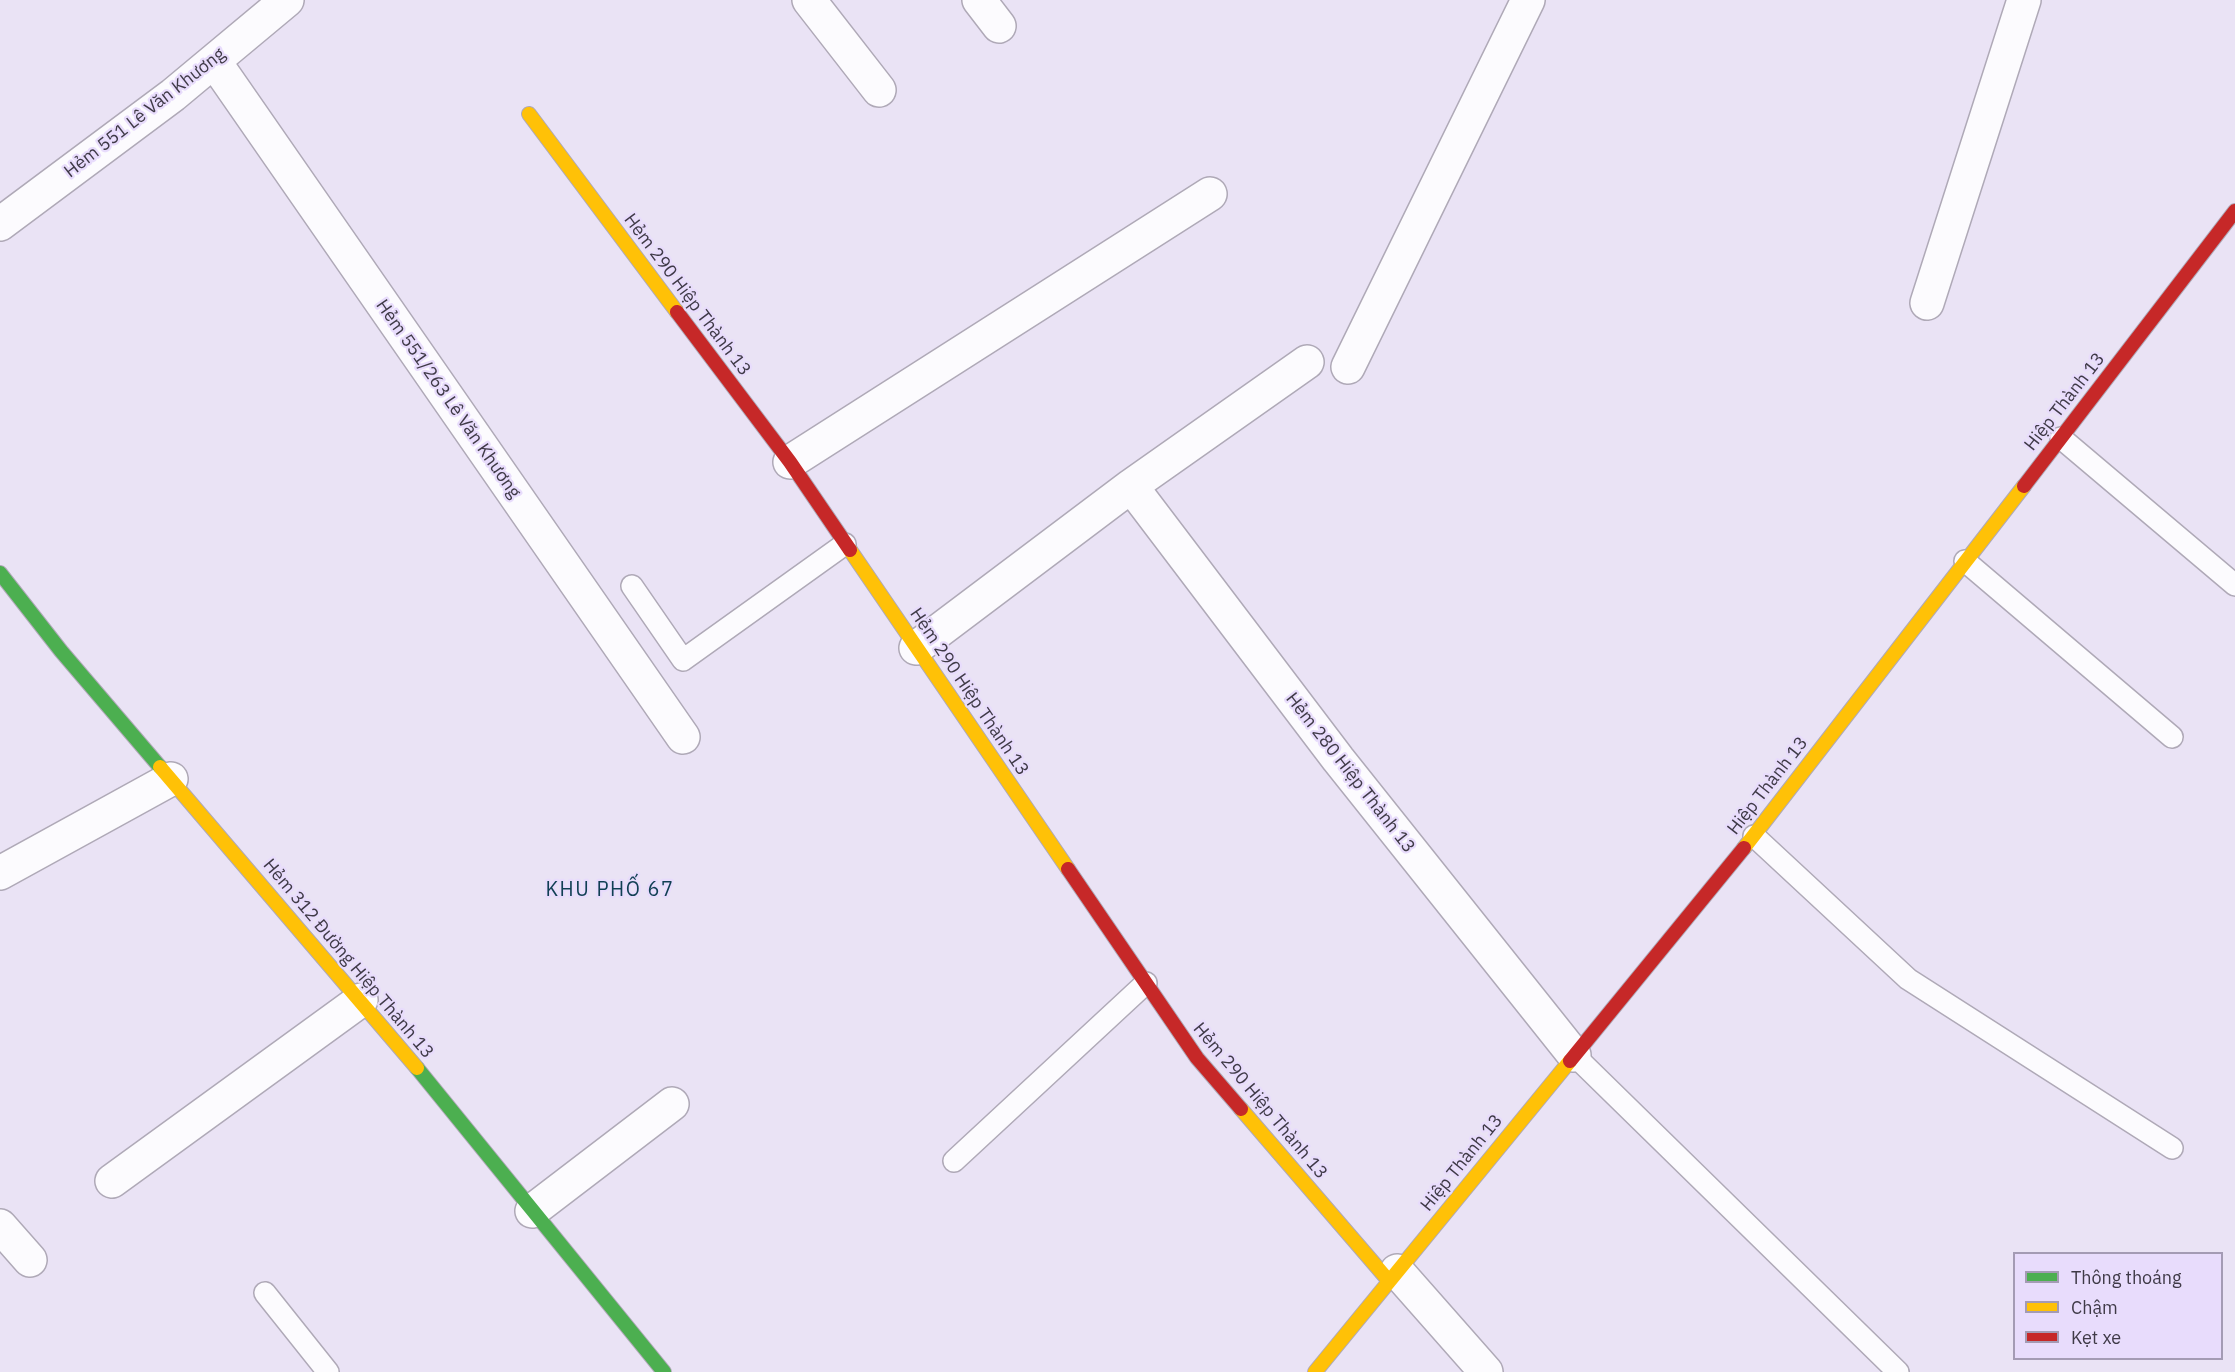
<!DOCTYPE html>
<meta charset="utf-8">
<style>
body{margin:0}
#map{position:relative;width:2235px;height:1372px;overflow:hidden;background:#eae3f5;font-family:"IBM Plex Sans",sans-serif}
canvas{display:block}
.legend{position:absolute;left:2013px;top:1252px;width:210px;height:108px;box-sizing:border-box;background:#e8dcfc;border:2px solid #a49bb4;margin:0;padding:8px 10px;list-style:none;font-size:18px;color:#3f3a47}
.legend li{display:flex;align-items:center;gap:12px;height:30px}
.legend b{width:30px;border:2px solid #a49bb4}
</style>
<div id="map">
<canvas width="2235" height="1372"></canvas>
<ul class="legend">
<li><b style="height:8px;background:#4caf50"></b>Thông thoáng</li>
<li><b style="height:8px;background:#ffc107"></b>Chậm</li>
<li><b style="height:8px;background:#c62828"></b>Kẹt xe</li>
</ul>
</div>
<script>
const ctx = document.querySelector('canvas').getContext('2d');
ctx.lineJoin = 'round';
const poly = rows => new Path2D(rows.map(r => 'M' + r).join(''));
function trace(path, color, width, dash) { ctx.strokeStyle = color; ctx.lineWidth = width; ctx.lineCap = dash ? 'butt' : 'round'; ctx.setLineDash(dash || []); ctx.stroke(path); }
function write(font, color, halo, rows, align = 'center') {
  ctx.font = font + ' "IBM Plex Sans",sans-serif'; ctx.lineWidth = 4.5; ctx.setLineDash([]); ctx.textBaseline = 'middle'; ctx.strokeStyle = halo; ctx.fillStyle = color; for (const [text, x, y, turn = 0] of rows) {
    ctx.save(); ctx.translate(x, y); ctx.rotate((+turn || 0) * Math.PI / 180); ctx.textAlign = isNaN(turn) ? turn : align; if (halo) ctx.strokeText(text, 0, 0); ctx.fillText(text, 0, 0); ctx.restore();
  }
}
const lane = poly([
 [2061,438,2235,585],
 [1965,561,2172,737],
 [632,586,683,660,845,544],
 [1754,836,1908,979,2172,1148],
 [1574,1055,1898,1372],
 [954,1161,1146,983],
 [265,1293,328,1372]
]);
const street = poly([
 [809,0,879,90],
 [979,0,999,26],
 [214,61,683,737],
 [0,224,173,95,287,0],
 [1927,303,2024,0],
 [1348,367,1528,0],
 [790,462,1210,194],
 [1131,486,1338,759,1574,1055],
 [916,648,1131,486,1307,362],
 [0,873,171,779],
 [112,1181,361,1000],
 [532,1211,672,1104],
 [0,1226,30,1260],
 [1397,1271,1486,1372]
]);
const fast = poly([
 [0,573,61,651,160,767],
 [417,1068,664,1372]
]);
const slow = poly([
 [529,114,677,312],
 [850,550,1068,869],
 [160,767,417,1068],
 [1744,848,2024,486],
 [1241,1109,1389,1281],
 [1315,1372,1570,1061]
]);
const jam = poly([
 [677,312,790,462,850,550],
 [2024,486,2235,211],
 [1068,869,1197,1058,1241,1109],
 [1570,1061,1744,848]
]);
const streetNames = [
 ["Hẻm 551 Lê Văn Khương",145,113,-38],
 ["Hẻm 290 Hiệp Thành 13",687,295,53],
 ["Hẻm 551/263 Lê Văn Khương",448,399,55],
 ["Hiệp Thành 13",2065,402,-52],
 ["Hẻm 290 Hiệp Thành 13",969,692,56],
 ["Hẻm 280 Hiệp Thành 13",1350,773,52],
 ["Hiệp Thành 13",1768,786,-52],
 ["Hẻm 312 Đường Hiệp Thành 13",348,959,50],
 ["Hẻm 290 Hiệp Thành 13",1260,1101,50],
 ["Hiệp Thành 13",1462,1163,-51]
];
const neighbourhoodNames = [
 ["KHU PHỐ 67",610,890]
];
trace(lane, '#afa9b7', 24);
trace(street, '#afa9b7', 36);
trace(fast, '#afa9b7', 16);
trace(slow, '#afa9b7', 16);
trace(jam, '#afa9b7', 16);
trace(lane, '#fcfbfe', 21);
trace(street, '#fcfbfe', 33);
trace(fast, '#4caf50', 14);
trace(slow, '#ffc107', 14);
trace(jam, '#c62828', 14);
write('18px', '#3f3a47', '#e8dcfc', streetNames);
ctx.letterSpacing = '1.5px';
write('20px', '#103f53', '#e8dcfc', neighbourhoodNames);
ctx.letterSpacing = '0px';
</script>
